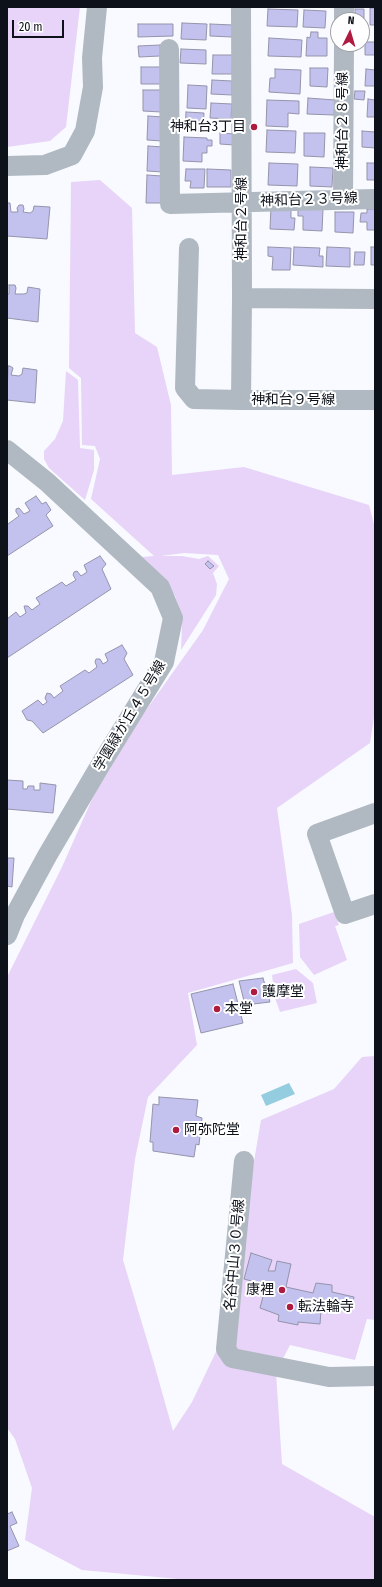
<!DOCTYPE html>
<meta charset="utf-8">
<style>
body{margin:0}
#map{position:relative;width:382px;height:1587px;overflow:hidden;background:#f8faff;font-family:"Fira Sans Condensed",sans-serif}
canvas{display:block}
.frame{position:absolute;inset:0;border:8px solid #0d1119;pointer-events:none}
.north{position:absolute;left:330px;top:12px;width:40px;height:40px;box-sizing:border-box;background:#fff;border:1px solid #9ea0a3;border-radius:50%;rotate:5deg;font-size:11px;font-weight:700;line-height:16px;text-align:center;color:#0d1119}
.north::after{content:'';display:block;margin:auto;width:14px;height:18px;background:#af1b40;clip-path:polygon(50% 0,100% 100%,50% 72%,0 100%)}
.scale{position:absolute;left:12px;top:20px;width:52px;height:18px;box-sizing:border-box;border:2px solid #0d1119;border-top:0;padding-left:5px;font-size:12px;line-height:14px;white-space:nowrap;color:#0d1119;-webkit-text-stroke:3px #fff;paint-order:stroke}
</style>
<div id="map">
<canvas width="382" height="1587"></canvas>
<div class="frame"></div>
<div class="north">N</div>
<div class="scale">20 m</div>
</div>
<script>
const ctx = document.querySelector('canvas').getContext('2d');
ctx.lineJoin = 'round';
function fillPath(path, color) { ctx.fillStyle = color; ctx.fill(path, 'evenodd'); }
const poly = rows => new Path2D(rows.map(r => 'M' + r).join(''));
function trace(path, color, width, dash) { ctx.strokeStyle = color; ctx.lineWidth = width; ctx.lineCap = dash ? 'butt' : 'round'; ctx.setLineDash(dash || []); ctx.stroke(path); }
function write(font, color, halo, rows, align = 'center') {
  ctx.font = font + ' "Fira Sans Condensed","Noto Sans JP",sans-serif'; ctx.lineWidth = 4; ctx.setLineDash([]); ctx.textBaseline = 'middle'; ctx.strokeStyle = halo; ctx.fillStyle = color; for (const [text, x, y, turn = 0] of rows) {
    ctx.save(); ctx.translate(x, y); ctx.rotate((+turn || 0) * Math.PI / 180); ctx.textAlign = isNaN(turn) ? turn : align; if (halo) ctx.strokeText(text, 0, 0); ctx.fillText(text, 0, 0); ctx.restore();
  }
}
const green = poly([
 [7,7,80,7,66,127,50,141,7,147],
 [100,180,132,208,135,333,157,347,171,405,172,475,244,467,369,505,375,528,375,711,370,743,277,808,292,915,293,963,188,993,197,1045,148,1097,135,1159,123,1260,153,1360,173,1431,192,1402,225,1333,261,1120,334,1089,362,1057,375,1056,375,1320,367,1319,355,1360,290,1345,276,1372,282,1464,375,1517,375,1580,189,1580,82,1570,25,1540,32,1488,15,1439,7,1428,7,977,62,867,93,797,127,737,203,630,229,579,218,555,184,553,161,556,182,556,199,559,208,556,219,566,213,573,217,584,216,595,181,650,182,623,181,612,175,596,161,575,142,557,154,556,91,499,100,459,95,446,82,445,81,378,69,368,71,182],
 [66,371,78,380,80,448,94,450,94,470,85,500,49,468,44,459,44,451,55,439,63,421],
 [334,912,339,925,335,926,347,960,314,975,300,957,299,924],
 [296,969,313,983,317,1003,280,1012,275,998,272,975]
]);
const water = poly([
 [289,1083,295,1094,266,1106,261,1095]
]);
const building = poly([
 [370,8,375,8,375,25,370,25,370,8],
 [268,9,298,10,297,27,267,26,268,9],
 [355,9,364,9,364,20,355,20,355,9],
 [304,10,326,11,325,28,303,27,304,10],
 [182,23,207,24,206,40,181,39,182,23],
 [138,24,173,24,173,36,138,37,138,24],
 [210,24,233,25,232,37,210,36,210,24],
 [362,28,366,28,366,38,362,38,362,28],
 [311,32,318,32,318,38,327,38,327,56,306,56,307,37,310,38,311,32],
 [269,38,302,40,301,57,268,56,269,38],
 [365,42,375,42,375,55,365,55,365,42],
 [160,45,160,56,139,57,138,46,160,45],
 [181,49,206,50,206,64,180,63,181,49],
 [213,55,233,55,232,74,212,74,213,55],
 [141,67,162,67,162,84,141,84,141,67],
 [310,68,328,68,327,87,310,86,310,68],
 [275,69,301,70,300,94,269,92,270,78,275,78,275,69],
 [366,69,375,70,375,86,365,86,366,69],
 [212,80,232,81,232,95,211,94,212,80],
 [188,85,207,86,206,109,187,108,188,85],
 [143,90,162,90,161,112,143,111,143,90],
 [355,91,365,91,364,100,354,99,355,91],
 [308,98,335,100,334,115,307,114,308,98],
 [368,99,375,100,375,117,367,117,368,99],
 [267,100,299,101,299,114,288,113,288,127,266,126,267,100],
 [211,103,232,104,231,119,210,118,211,103],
 [186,112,204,113,203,131,185,131,186,112],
 [148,116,163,117,162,141,147,140,148,116],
 [267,130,296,131,295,153,266,152,267,130],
 [362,131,375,132,375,148,362,147,362,131],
 [220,133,235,134,234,145,220,144,220,133],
 [304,133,325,133,324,157,304,156,304,133],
 [184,137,207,138,207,140,212,140,212,146,207,146,207,153,202,153,202,162,183,161,184,137],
 [148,146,163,147,163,172,147,171,148,146],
 [269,163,298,164,297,186,268,185,269,163],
 [367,163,375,163,375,180,367,180,367,163],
 [310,167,333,168,332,187,310,186,310,167],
 [186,169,205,169,204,188,190,188,191,181,185,181,186,169],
 [207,169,231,170,231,187,207,187,207,169],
 [147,175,162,176,161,203,146,203,147,175],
 [7,203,10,203,11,212,18,212,17,208,19,205,23,205,24,209,23,212,30,213,33,211,34,206,50,207,47,239,7,236,7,203],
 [271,207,291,207,291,218,295,218,294,230,270,229,271,207],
 [298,208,323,209,322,231,303,230,303,216,298,216,298,208],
 [367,209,375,209,375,230,367,230,367,222,360,222,361,213,367,213,367,209],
 [335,212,354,212,353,233,335,232,335,212],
 [268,247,291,248,290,270,272,270,273,257,268,256,268,247],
 [294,247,320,248,319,256,323,256,323,267,293,265,294,247],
 [327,247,350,248,350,267,326,266,327,247],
 [371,247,375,247,375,265,371,265,371,247],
 [355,252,365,252,364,265,354,265,355,252],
 [9,285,15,285,16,288,15,294,24,294,27,293,28,287,40,289,38,322,7,318,7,294,9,294,9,285],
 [8,366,10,366,13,368,11,375,19,376,22,374,23,368,37,370,35,403,7,400,8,366],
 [36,496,42,504,46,502,51,510,46,515,53,526,7,556,7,522,8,524,19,516,16,512,16,509,19,508,24,514,30,511,25,503,36,496],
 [100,556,106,564,102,569,111,589,7,658,7,619,16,612,20,617,26,613,24,606,28,606,32,610,40,604,36,598,62,582,66,586,76,580,73,575,74,572,77,571,81,576,87,572,84,565,100,556],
 [208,561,214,566,210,569,205,564,208,561],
 [122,645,127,653,124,659,133,675,43,733,32,721,27,720,22,711,38,700,43,705,47,702,45,698,47,693,51,694,54,698,63,691,60,686,85,670,89,673,97,667,95,662,96,659,100,659,103,664,108,661,105,654,122,645],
 [7,780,23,781,23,789,27,789,28,786,34,786,34,790,40,790,40,783,56,785,53,813,7,809,7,780],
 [7,858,14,858,12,887,7,886,7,858],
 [263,978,270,1002,245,1005,239,981,263,978],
 [233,984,243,1023,201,1033,191,994,233,984],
 [159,1097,198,1100,196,1116,202,1118,199,1145,196,1144,194,1157,153,1151,153,1142,150,1142,153,1104,159,1105,159,1097],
 [251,1253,272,1260,268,1271,275,1271,277,1261,291,1264,286,1287,313,1293,316,1283,332,1285,332,1292,354,1297,352,1307,334,1303,330,1314,321,1310,320,1324,298,1322,298,1325,278,1321,279,1315,260,1308,266,1285,244,1279,251,1253],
 [12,1512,17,1523,10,1526,19,1546,7,1551,7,1514,12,1512]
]);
const minor = poly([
 [241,7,242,298,375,299],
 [344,20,344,7],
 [169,49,170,204,375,199],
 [7,166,45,165,72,155,85,131,93,87,92,58,97,7],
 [343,198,344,44],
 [189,248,185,388,194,399,241,400],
 [242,298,241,400,375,400],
 [7,450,47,482,160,587,173,618,164,662,101,764,47,856,15,915,7,935],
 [375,813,317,834,345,914,375,904],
 [244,1161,226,1349,232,1358,329,1377,375,1376]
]);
const markers = [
 [254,127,4,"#af1b40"],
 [254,992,4,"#af1b40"],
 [217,1009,4,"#af1b40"],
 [176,1130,4,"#af1b40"],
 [282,1290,4,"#af1b40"],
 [290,1307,4,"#af1b40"]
];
const streetNames = [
 ["神和台２８号線",343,121,-90],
 ["神和台２３号線",309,200,-2],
 ["神和台２号線",242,219,-90],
 ["神和台９号線",293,400],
 ["学園緑が丘４５号線",130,716,-59],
 ["名谷中山３０号線",235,1255,-85]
];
const poiNames = [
 ["神和台3丁目",246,127,"right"],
 ["護摩堂",262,992],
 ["本堂",225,1009],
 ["阿弥陀堂",184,1130],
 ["康裡",274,1290,"right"],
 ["転法輪寺",298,1307]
];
fillPath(green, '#e7d4f8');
fillPath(water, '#94cce0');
fillPath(building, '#c3c1ee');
trace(building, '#9594ab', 1);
trace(minor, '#b0b9c1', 20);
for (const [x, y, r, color] of markers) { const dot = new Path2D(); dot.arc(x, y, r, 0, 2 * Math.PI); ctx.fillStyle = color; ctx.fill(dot); trace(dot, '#fff', 1.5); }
write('14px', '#0d1119', '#fff', streetNames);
write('14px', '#0d1119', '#fff', poiNames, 'left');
</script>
